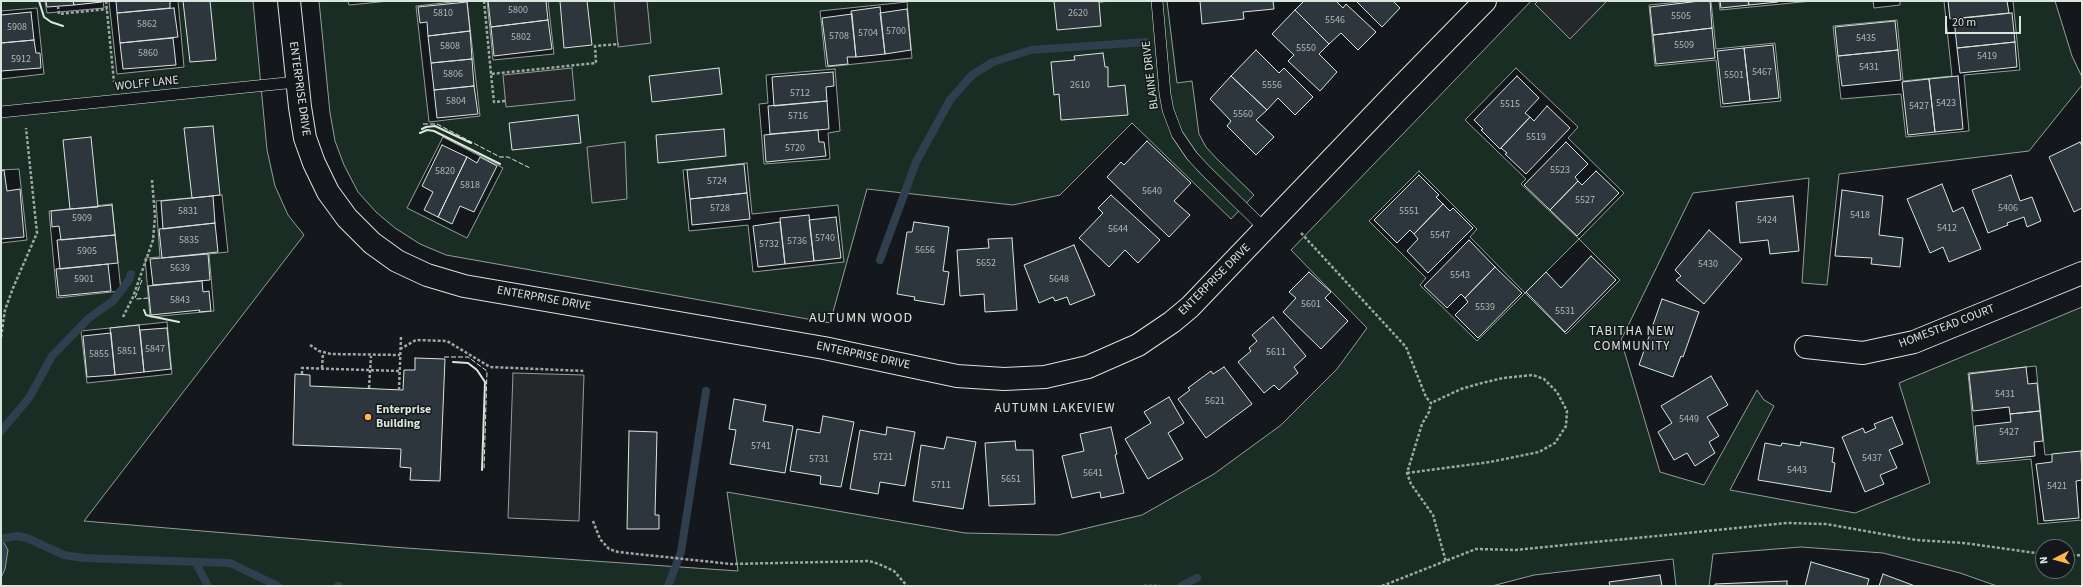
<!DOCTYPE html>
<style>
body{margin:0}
#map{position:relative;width:2083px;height:587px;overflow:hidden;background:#14181c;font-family:"Source Sans 3",sans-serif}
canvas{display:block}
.frame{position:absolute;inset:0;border:2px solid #d8e6dc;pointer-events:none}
.north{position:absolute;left:2035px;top:539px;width:40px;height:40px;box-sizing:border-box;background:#14181c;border:1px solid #626a69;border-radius:50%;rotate:264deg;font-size:11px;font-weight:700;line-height:16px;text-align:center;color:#d8e6dc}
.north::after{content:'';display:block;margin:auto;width:14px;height:18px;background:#ffb74d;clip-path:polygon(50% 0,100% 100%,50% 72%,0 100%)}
.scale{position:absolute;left:1945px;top:16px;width:76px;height:18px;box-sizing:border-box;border:2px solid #d8e6dc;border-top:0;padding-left:5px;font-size:12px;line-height:14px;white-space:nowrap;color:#d8e6dc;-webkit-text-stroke:3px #14181c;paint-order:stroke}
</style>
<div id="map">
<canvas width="2083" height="587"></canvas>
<div class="frame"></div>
<div class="north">N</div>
<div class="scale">20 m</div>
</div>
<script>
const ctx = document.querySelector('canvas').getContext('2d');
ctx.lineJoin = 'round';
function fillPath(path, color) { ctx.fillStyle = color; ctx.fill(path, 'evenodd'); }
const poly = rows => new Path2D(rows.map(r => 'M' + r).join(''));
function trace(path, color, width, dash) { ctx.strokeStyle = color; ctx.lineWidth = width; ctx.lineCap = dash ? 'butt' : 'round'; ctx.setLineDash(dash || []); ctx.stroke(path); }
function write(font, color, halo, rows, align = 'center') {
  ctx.font = font + ' "Source Sans 3",sans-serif'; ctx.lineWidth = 3; ctx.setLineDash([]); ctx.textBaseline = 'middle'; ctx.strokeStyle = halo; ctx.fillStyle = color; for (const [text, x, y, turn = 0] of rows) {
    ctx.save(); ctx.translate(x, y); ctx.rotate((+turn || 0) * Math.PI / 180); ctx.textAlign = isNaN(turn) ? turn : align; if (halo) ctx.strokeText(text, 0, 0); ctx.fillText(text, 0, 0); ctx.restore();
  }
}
const green = poly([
 [1,1,45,1,47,13,104,8,103,1,109,1,117,74,184,67,178,1,253,1,267,150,275,186,288,215,304,235,84,521,392,547,738,571,727,492,965,533,1058,535,1142,515,1214,474,1281,425,1337,369,1367,328,1291,250,1531,1,1690,1,1649,5,1655,66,1716,60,1721,107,1781,101,1775,43,1716,49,1711,1,1719,1,1720,10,1812,1,1873,1,1874,8,1900,5,1900,1,1944,1,1952,76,1903,81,1897,20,1833,26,1841,99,1901,94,1906,137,1969,131,1964,75,2020,70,2013,1,2055,1,2072,56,2082,77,2082,85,2029,151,1839,174,1827,285,1802,283,1809,178,1693,193,1621,340,1660,472,1704,485,1757,390,1764,400,1774,406,1730,490,1855,513,1930,483,1899,383,2082,307,2082,452,2045,455,2036,366,1968,373,1977,464,2031,459,2038,524,2082,520,2082,586,1997,586,1960,573,1883,553,1801,547,1713,554,1709,586,1676,586,1673,559,1534,575,1492,586,1,586,1,243,27,240,19,169,1,170,1,79,44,74,37,8,1,11,1,1],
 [1516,68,1578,127,1568,138,1624,193,1579,239,1521,184,1526,179,1465,120,1516,68],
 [1419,171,1477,229,1470,237,1525,293,1477,341,1420,285,1426,278,1369,221,1419,171],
 [222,195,228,252,209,254,214,311,150,317,145,258,160,257,156,201,222,195],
 [112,204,121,291,57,298,49,211,112,204],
 [1579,239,1620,280,1566,334,1525,293,1579,239],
 [167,322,172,374,87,383,81,331,167,322],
 [2043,547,2067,547,2067,571,2043,571,2043,547],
 [319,1,348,1,349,5,389,1,461,1,416,6,429,122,480,116,467,1,487,1,493,60,554,54,548,1,1167,1,1177,83,1192,81,1199,134,1206,147,1217,159,1254,195,1231,219,1132,123,1060,195,1013,205,867,189,830,323,446,255,420,244,395,228,376,212,358,192,344,165,335,141,330,113,319,1],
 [907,2,912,58,826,67,820,11,907,2],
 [835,69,840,131,828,133,830,159,764,164,759,104,768,103,766,75,835,69],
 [443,137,503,168,467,238,407,208,443,137],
 [747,163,752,214,838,205,844,262,753,272,748,225,689,231,683,170,747,163]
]);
const parking = poly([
 [614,1,647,1,651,43,618,47,614,1],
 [1538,1,1607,1,1570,39,1535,4,1538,1],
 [572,68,575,100,506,107,503,75,572,68],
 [625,142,627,199,592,203,587,147,625,142],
 [513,373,584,375,579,521,508,518,513,373]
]);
const water = poly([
 [1,538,8,550,5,569,1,578,1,538]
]);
const stream = poly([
 [880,260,916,162,950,100,972,75,993,62,1031,50,1146,42],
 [1,431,29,398,52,356,89,318,113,301,129,280,131,274],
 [1,539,17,536,27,538,64,555,84,558,230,563,278,586],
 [196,563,208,586],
 [338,586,339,586],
 [668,586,681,552,706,391],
 [1181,586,1197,578]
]);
const building = poly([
 [46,1,73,1,74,5,47,7,46,1],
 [73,1,102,1,102,2,74,5,73,1],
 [116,1,170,1,170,8,117,13,116,1],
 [183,1,210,1,216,60,190,62,183,1],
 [488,1,546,1,548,20,491,27,488,1],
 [560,1,587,1,592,45,564,48,560,1],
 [1054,1,1113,1,1099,2,1101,26,1057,30,1054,1],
 [1200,1,1273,1,1274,9,1243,12,1244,19,1202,24,1200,1],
 [1304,1,1336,1,1343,8,1346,4,1376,32,1358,50,1341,33,1329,44,1295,10,1304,1],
 [1356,1,1393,1,1400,8,1382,27,1356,1],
 [1700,1,1710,1,1712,28,1653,35,1650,7,1700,1],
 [1720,1,1748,1,1749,5,1721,8,1720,1],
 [1748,1,1778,1,1778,2,1749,5,1748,1],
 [1948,1,2007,1,2009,13,1950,19,1948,1],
 [467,2,470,31,428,36,427,22,420,23,418,7,467,2],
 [880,7,885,54,856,57,851,11,880,7],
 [174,8,178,37,120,43,117,13,174,8],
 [907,9,911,50,885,54,880,13,907,9],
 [1295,10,1329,44,1319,54,1337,72,1320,91,1288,61,1294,55,1272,34,1295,10],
 [31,12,34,40,1,43,1,15,31,12],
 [2012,13,2015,42,1957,48,1954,19,2012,13],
 [852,14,856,57,847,57,848,64,828,66,822,18,852,14],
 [548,20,552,49,494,56,491,27,548,20],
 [1895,21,1898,50,1838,56,1835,27,1895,21],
 [1712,28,1715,58,1656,64,1653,35,1712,28],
 [470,31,472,59,431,63,428,36,470,31],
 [173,38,176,65,123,69,120,43,173,38],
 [34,40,36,53,40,53,41,68,1,71,1,43,34,40],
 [2015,42,2017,67,1960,73,1957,48,2015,42],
 [1773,45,1779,98,1750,101,1744,48,1773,45],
 [1744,48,1750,101,1723,104,1717,51,1744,48],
 [1256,50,1279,73,1284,68,1313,97,1295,115,1278,98,1267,110,1231,76,1256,50],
 [1898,50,1901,80,1842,86,1838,56,1898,50],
 [1103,53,1105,67,1108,67,1108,87,1125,85,1128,115,1061,120,1059,94,1054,95,1051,62,1075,60,1074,56,1103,53],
 [472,59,474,86,434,90,431,63,472,59],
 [719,68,722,94,652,102,649,76,719,68],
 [833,72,834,86,826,87,827,101,774,106,772,77,833,72],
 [1231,76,1267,110,1256,120,1274,137,1256,155,1227,126,1231,121,1210,99,1231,76],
 [1517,76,1539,98,1525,113,1530,117,1500,149,1481,130,1483,129,1474,120,1517,76],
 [1958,76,1963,129,1935,132,1929,79,1958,76],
 [1929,79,1935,132,1908,135,1902,82,1929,79],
 [474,86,478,114,437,118,434,90,474,86],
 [827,101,829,129,770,134,768,106,827,101],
 [1547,106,1570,128,1526,174,1505,154,1507,153,1501,148,1530,117,1534,121,1547,106],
 [578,115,581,143,512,150,509,123,578,115],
 [213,126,220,195,192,198,184,128,213,126],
 [724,129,726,156,658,163,656,135,724,129],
 [818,130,819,142,824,142,826,156,766,162,764,135,818,130],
 [91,137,98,207,70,209,63,140,91,137],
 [1147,141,1191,183,1174,201,1190,215,1169,237,1107,177,1121,162,1124,165,1147,141],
 [1566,142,1588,164,1575,177,1578,181,1550,210,1524,185,1566,142],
 [2080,142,2082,146,2082,208,2074,212,2049,157,2080,142],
 [442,145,467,157,438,217,424,210,433,192,422,186,442,145],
 [467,157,477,163,480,157,497,166,474,212,460,206,452,224,438,217,467,157],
 [744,164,747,193,690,199,687,170,744,164],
 [4,170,7,191,20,189,24,237,1,239,1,171,4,170],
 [1596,171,1619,193,1577,236,1550,210,1578,181,1582,185,1596,171],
 [1419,175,1439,195,1436,197,1443,204,1414,234,1410,230,1397,243,1374,220,1419,175],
 [2011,175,2020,201,2032,197,2041,221,2027,227,2024,217,2007,223,2008,225,1988,233,1972,190,2011,175],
 [1942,184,1953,212,1963,207,1981,249,1949,262,1943,247,1930,253,1907,199,1942,184],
 [1842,190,1883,196,1879,235,1903,238,1900,267,1871,264,1872,258,1835,256,1842,190],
 [747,193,750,219,692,225,690,199,747,193],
 [1111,195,1160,240,1138,263,1125,250,1109,267,1079,238,1103,213,1098,208,1111,195],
 [213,196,215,223,163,229,161,201,213,196],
 [1793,196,1799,251,1770,254,1768,240,1740,243,1736,202,1793,196],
 [1443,204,1450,211,1453,208,1473,228,1428,273,1407,251,1418,239,1414,234,1443,204],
 [112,205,115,235,61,240,59,226,52,227,51,211,112,205],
 [809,215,814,261,785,264,780,218,809,215],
 [836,217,841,258,814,261,809,220,836,217],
 [780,222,785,264,758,267,753,226,780,222],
 [914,222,949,227,943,271,949,272,944,305,914,300,915,297,897,294,907,232,912,232,914,222],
 [215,223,218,252,162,258,159,229,215,223],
 [1709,230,1742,259,1704,304,1676,280,1681,276,1675,270,1709,230],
 [115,235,118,263,60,269,57,240,115,235],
 [1012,238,1017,310,985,312,984,294,960,296,957,250,989,248,988,239,1012,238],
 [1469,240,1495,267,1465,298,1461,294,1447,308,1424,286,1469,240],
 [1074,245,1095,295,1070,305,1067,297,1055,301,1053,297,1039,303,1024,265,1074,245],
 [208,254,210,280,153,285,150,259,208,254],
 [1591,256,1616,280,1565,332,1526,292,1546,272,1561,288,1591,256],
 [108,264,111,291,59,296,56,269,108,264],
 [1495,267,1522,293,1478,338,1455,315,1468,302,1465,298,1495,267],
 [1309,272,1331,292,1325,298,1348,321,1321,349,1283,312,1296,298,1289,292,1309,272],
 [202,281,203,292,209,291,211,311,199,312,200,310,151,315,148,286,202,281],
 [1662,299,1699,312,1683,357,1681,356,1673,377,1639,365,1662,299],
 [1273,317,1306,356,1294,367,1298,373,1279,390,1274,385,1264,393,1238,362,1251,351,1249,348,1257,341,1252,335,1273,317],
 [139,325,144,372,115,375,110,328,139,325],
 [167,328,171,369,144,372,140,330,167,328],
 [111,333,115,375,87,377,83,336,111,333],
 [415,358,445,359,440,481,410,480,411,468,400,467,401,449,293,445,295,374,310,375,310,386,403,390,404,370,415,370,415,358],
 [1224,367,1252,404,1206,438,1178,399,1190,390,1188,388,1211,371,1213,374,1224,367],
 [2026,367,2028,384,2037,383,2040,411,2010,414,2009,407,1973,411,1969,374,2026,367],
 [1711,376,1728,405,1707,417,1719,436,1709,442,1715,453,1695,466,1687,453,1674,460,1658,432,1672,423,1661,406,1711,376],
 [1169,397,1184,423,1168,433,1183,459,1148,479,1125,439,1151,423,1144,412,1169,397],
 [734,399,766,405,763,421,793,426,785,473,730,464,736,430,729,429,734,399],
 [2040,411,2043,441,2034,442,2035,456,1978,462,1975,426,2011,422,2010,414,2040,411],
 [823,416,854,422,841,487,820,484,821,476,790,471,797,429,820,433,823,416],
 [1892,417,1903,444,1889,450,1897,468,1880,475,1884,484,1865,492,1842,437,1863,428,1865,433,1876,428,1874,424,1892,417],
 [887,427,915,432,905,486,880,482,878,494,850,489,860,430,886,435,887,427],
 [1111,427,1117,454,1115,455,1124,493,1101,498,1100,492,1072,498,1062,456,1084,451,1080,434,1111,427],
 [629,431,657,432,655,515,659,515,659,529,627,529,629,431],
 [947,437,976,442,963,509,913,501,921,445,944,449,947,437],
 [1015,441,1016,450,1033,450,1035,504,989,506,985,443,1015,441],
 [1801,442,1834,448,1832,462,1835,463,1831,492,1758,480,1765,443,1781,446,1782,443,1800,446,1801,442],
 [2081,451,2082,480,2076,481,2079,518,2044,521,2036,464,2052,462,2052,454,2081,451],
 [1811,562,1869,579,1867,586,1805,586,1811,562],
 [1883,574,1915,586,1879,586,1883,574],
 [1660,575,1662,586,1610,586,1609,582,1660,575],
 [1787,581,1787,586,1715,586,1715,584,1787,581]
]);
const path = poly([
 [106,1,114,82],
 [484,1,491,74],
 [58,6,59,14,107,9],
 [505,101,494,102,491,74,596,63,595,46,619,44],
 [1301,233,1406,347,1426,397,1431,403,1429,412,1422,424,1407,473,1411,484,1433,515,1446,562],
 [123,317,133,297,153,240,155,216,152,180],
 [1,337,5,310,13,288,37,233,26,128],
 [310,345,319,351,331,354,400,355],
 [400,349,416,340,447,341,490,367,585,371],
 [322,368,323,353],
 [302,374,302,368,400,371],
 [369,388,371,356],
 [399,390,401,337],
 [1407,473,1490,462,1539,452,1555,443,1566,426,1567,411,1557,392,1544,379,1533,375,1503,378,1482,383,1461,389,1431,403],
 [593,521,600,539,609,549,618,552,731,564,869,561,879,564,894,571,907,586],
 [2067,556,2082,555],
 [1144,586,1160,586],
 [1382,586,1476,549,1515,550,1787,523,1826,524,1916,540,1964,543,2043,554]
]);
const service = poly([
 [1157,1,1165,94,1168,110,1177,134,1192,156,1205,170,1265,229],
 [1,112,296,82]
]);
const minor = poly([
 [289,1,300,107,305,138,314,163,328,192,347,218,372,243,397,261,427,275,464,286,824,348,957,376,1004,379,1045,377,1088,367,1138,345,1172,322,1190,307,1395,93,1485,1],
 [1806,347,1863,353,1914,342,2082,273]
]);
const fence = poly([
 [423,124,437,124,500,157,508,157,530,168],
 [142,280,135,298,137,299,148,298],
 [444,357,468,357,487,371,484,470]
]);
const wall = poly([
 [39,1,44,17,51,22,63,26],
 [422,129,426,127,435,126,471,143],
 [420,133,427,130,434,131,500,164],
 [144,310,146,315,150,316,179,322],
 [453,362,468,363,477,370,485,382,482,470]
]);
const markers = [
 [368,417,4,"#ffb74d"]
];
const numberNames = [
 ["5800",518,11],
 ["5810",443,14],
 ["2620",1078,14],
 ["5505",1681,17],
 ["5546",1335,21],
 ["5862",147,25],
 ["5908",17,28],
 ["5700",896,32],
 ["5704",868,34],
 ["5708",839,37],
 ["5802",521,38],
 ["5435",1866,39],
 ["5509",1684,46],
 ["5808",450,47],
 ["5550",1306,49],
 ["5860",148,54],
 ["5419",1987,57],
 ["5912",21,60],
 ["5431",1869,68],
 ["5467",1762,73],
 ["5806",453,75],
 ["5501",1734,76],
 ["2610",1080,86],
 ["5556",1272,86],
 ["5712",800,94],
 ["5804",456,102],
 ["5423",1946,104],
 ["5515",1510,105],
 ["5427",1919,107],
 ["5560",1243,115],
 ["5716",798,117],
 ["5519",1536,138],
 ["5720",795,149],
 ["5523",1560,171],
 ["5820",445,172],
 ["5724",717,182],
 ["5818",470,186],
 ["5640",1152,192],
 ["5527",1585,201],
 ["5728",720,209],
 ["5406",2008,209],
 ["5831",188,212],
 ["5551",1409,212],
 ["5418",1860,216],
 ["5909",82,219],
 ["5424",1767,221],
 ["5412",1947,229],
 ["5644",1118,230],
 ["5547",1440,236],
 ["5740",825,239],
 ["5835",189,241],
 ["5736",797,242],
 ["5732",769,245],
 ["5656",925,251],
 ["5905",87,252],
 ["5652",986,264],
 ["5430",1708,265],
 ["5639",180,269],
 ["5543",1460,276],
 ["5901",84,280],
 ["5648",1059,280],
 ["5843",180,301],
 ["5601",1311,305],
 ["5539",1485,308],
 ["5531",1565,312],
 ["5847",155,350],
 ["5851",127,352],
 ["5611",1276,353],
 ["5855",99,355],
 ["5431",2005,395],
 ["5621",1215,402],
 ["5449",1689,420],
 ["5427",2009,433],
 ["5741",761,447],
 ["5721",883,458],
 ["5437",1872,459],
 ["5731",819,460],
 ["5443",1797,471],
 ["5641",1093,474],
 ["5651",1011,480],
 ["5711",941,486],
 ["5421",2057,487]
];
const streetNames = [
 ["BLAINE DRIVE",1151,75,-97],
 ["WOLFF LANE",147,84,-6],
 ["ENTERPRISE DRIVE",299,89,82],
 ["ENTERPRISE DRIVE",1215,280,-45],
 ["ENTERPRISE DRIVE",544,299,10],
 ["HOMESTEAD COURT",1947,327,-21],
 ["ENTERPRISE DRIVE",863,356,12]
];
const poiNames = [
 ["Enterprise",376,410],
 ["Building",376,424]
];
const neighbourhoodNames = [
 ["TABITHA NEW",1632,332],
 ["COMMUNITY",1632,347],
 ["AUTUMN LAKEVIEW",1055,409]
];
const quarterNames = [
 ["AUTUMN WOOD",861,319]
];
fillPath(green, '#1a2d24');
trace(green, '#939e99', 1);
fillPath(parking, '#24282b');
trace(parking, '#939e99', 1);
fillPath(water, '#2f3f4d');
trace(water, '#939e99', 1);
trace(stream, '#2f3f4d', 8);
fillPath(building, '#2c363c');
trace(building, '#d8e6dc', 1);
trace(service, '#d8e6dc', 12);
trace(minor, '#d8e6dc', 24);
trace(path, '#9da8a2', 2.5, [3, 2]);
trace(service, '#14181c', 11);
trace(minor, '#14181c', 22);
trace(fence, '#d8e6dc', 1, [5, 2]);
trace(wall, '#d8e6dc', 2);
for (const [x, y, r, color] of markers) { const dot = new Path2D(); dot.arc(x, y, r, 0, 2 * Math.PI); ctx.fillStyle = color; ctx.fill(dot); trace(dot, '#14181c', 1.5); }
write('10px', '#adbab4', null, numberNames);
write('12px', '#d8e6dc', '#14181c', streetNames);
write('bold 12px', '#d8e6dc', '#14181c', poiNames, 'left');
ctx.letterSpacing = '1px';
write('13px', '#d8e6dc', '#14181c', neighbourhoodNames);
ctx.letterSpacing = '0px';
ctx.letterSpacing = '1px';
write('14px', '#d8e6dc', '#14181c', quarterNames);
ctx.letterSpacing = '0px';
</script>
